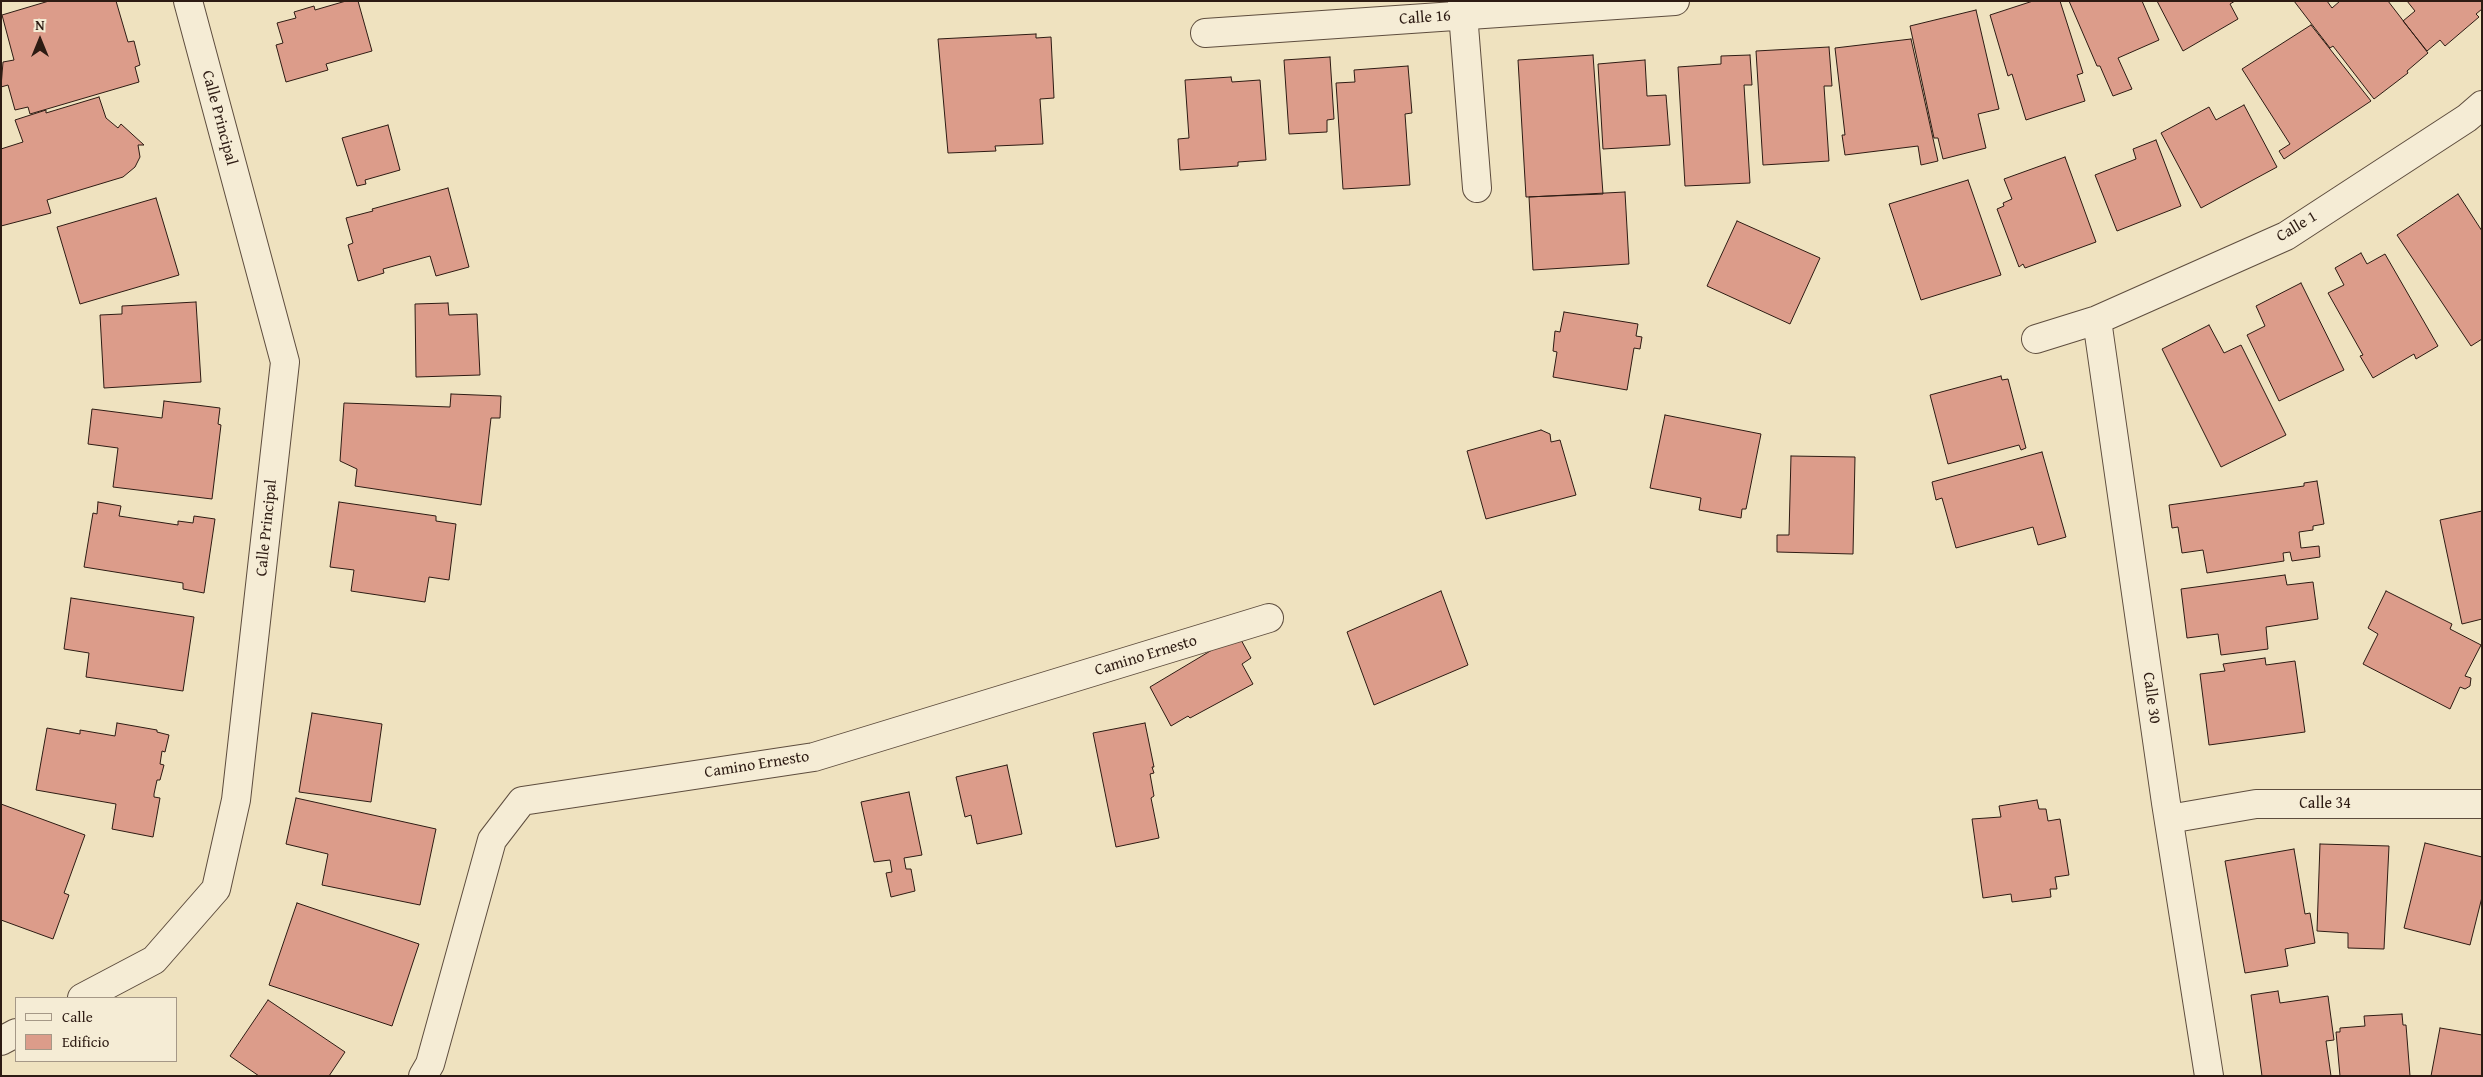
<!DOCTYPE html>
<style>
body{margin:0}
#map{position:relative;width:2483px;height:1077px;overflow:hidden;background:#efe2bf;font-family:"Gentium Book Plus",serif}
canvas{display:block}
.frame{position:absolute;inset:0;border:2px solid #2d1b13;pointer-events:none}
.legend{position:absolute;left:15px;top:997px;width:162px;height:65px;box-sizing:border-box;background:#f5ecd5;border:1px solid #a59887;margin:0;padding:6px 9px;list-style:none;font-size:15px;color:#2d1b13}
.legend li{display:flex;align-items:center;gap:10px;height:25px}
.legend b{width:25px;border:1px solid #a59887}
.north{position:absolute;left:15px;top:15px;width:50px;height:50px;-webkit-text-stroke:4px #f5ecd5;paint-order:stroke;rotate:0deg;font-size:14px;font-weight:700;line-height:20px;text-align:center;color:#2d1b13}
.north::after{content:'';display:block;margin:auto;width:18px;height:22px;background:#2d1b13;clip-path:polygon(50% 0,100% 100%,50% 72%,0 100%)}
</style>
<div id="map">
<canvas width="2483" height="1077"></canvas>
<div class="frame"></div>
<ul class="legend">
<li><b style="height:6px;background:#f5ecd5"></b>Calle</li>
<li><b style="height:14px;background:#dc9c8a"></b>Edificio</li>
</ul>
<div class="north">N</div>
</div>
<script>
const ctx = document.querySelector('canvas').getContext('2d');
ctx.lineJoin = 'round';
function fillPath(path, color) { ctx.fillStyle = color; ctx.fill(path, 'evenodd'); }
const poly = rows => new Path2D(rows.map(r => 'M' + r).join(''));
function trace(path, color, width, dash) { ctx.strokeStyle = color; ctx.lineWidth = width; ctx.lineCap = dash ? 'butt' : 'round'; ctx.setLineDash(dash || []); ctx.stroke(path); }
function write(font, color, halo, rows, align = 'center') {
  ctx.font = font + ' "Gentium Book Plus",serif'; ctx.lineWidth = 4; ctx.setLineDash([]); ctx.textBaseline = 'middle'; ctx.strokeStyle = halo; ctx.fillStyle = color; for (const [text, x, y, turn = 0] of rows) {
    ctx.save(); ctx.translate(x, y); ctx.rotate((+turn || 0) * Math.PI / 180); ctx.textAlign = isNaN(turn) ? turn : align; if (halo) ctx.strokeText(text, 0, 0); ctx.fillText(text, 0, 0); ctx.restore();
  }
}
const building = poly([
 [49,1,116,1,128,42,134,41,140,65,135,67,139,82,30,114,28,107,15,110,8,85,1,87,3,62,14,60,2,15,49,1],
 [346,1,358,1,372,51,326,64,328,70,286,82,276,45,283,43,277,23,296,18,294,12,314,6,315,10,346,1],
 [2033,1,2060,1,2083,73,2077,75,2085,101,2026,120,2012,74,2008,76,1990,15,2033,1],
 [2069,1,2142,1,2159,40,2118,58,2132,89,2113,96,2100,66,2097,66,2069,1],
 [2157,1,2235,1,2230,4,2238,19,2183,51,2157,1],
 [2294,1,2327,1,2332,8,2340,1,2388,1,2428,53,2407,71,2408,73,2374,99,2333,46,2330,48,2294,1],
 [2407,1,2482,1,2482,9,2476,14,2479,17,2445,46,2440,40,2427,51,2403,21,2415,11,2407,1],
 [1976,10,1999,109,1978,114,1986,148,1943,159,1938,138,1934,138,1910,26,1976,10],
 [2311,25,2371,101,2284,159,2279,151,2290,144,2242,69,2311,25],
 [1036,34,1036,38,1051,37,1054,98,1040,99,1043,144,995,146,996,151,948,153,938,39,1036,34],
 [1911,39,1938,161,1921,165,1918,146,1845,155,1842,135,1845,135,1835,48,1911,39],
 [1829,47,1832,86,1824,86,1829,161,1763,165,1756,51,1829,47],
 [1593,55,1603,194,1526,197,1518,60,1593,55],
 [1750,55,1752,85,1744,85,1750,183,1685,186,1678,67,1721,64,1721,56,1750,55],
 [1330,57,1334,119,1327,120,1327,132,1289,134,1284,60,1330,57],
 [1645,60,1647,96,1666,95,1670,145,1603,149,1598,64,1645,60],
 [1408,66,1412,113,1405,114,1410,185,1343,189,1336,83,1355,82,1354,70,1408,66],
 [1231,77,1232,82,1260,80,1266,160,1238,162,1238,166,1180,170,1178,139,1189,138,1185,80,1231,77],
 [99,97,106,118,118,128,121,124,144,145,138,145,140,157,135,167,123,177,47,200,51,213,1,226,1,149,23,142,15,120,46,110,46,113,99,97],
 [2244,105,2277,167,2201,208,2161,133,2209,107,2216,120,2244,105],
 [388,125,400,170,365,180,366,184,357,186,342,138,388,125],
 [2156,140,2181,206,2117,231,2095,175,2136,159,2133,149,2156,140],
 [2065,157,2096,242,2025,268,2023,264,2019,267,1997,209,2004,206,2003,203,2012,199,2004,179,2065,157],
 [1968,180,2001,275,1921,300,1889,204,1968,180],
 [448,188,469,267,436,276,430,256,383,269,384,273,358,281,348,245,353,243,346,218,373,211,372,209,448,188],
 [1625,192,1629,264,1533,270,1529,197,1625,192],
 [2458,194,2482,231,2482,339,2471,346,2397,235,2458,194],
 [156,198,179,275,80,304,57,227,156,198],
 [1737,221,1820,258,1790,324,1707,286,1737,221],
 [2361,253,2367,264,2385,254,2438,346,2416,359,2414,354,2373,378,2360,356,2363,355,2328,293,2344,285,2335,268,2361,253],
 [2301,283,2344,370,2279,401,2247,335,2265,326,2256,306,2301,283],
 [196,302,201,382,104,388,100,315,122,314,122,306,196,302],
 [448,303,449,315,477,314,480,375,416,377,415,304,448,303],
 [1564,312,1638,324,1636,336,1642,337,1640,349,1634,348,1627,390,1553,377,1557,352,1553,351,1555,331,1560,332,1564,312],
 [2209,325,2224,353,2241,345,2286,435,2221,467,2162,349,2209,325],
 [2001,376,2002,380,2008,379,2026,448,2021,450,2019,445,1948,464,1930,395,2001,376],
 [451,394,501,396,500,418,491,418,481,505,355,486,357,469,340,461,344,403,450,407,451,394],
 [164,401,220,408,218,424,221,425,212,499,113,487,118,448,88,444,92,409,162,418,164,401],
 [1665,415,1761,434,1746,509,1742,509,1741,518,1699,510,1701,498,1650,488,1665,415],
 [1541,430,1550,434,1551,442,1560,440,1576,495,1486,519,1467,451,1541,430],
 [2042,452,2066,537,2038,545,2033,527,1956,548,1942,498,1936,500,1932,482,2042,452],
 [1791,456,1855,457,1853,554,1777,552,1777,535,1789,535,1791,456],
 [2317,481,2324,524,2313,526,2313,530,2299,532,2301,548,2319,546,2320,557,2292,561,2290,552,2283,553,2284,561,2207,573,2203,550,2182,553,2178,527,2172,528,2169,505,2304,486,2304,483,2317,481],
 [98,502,121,506,119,516,178,525,178,521,193,523,194,516,215,519,204,593,183,589,183,583,84,567,93,513,97,514,98,502],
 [339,502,436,516,436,521,456,524,449,580,429,577,425,602,351,591,354,570,330,567,339,502],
 [2482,511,2482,619,2462,624,2440,520,2482,511],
 [2285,575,2287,585,2313,582,2318,619,2266,627,2268,649,2221,655,2218,634,2187,638,2181,589,2285,575],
 [1441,591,1468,665,1374,705,1347,632,1441,591],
 [2386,591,2452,624,2450,629,2481,645,2465,676,2471,678,2470,686,2465,689,2460,687,2450,709,2363,664,2378,634,2368,628,2386,591],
 [71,598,194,617,183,691,86,677,89,653,64,649,71,598],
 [1240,638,1251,658,1242,664,1253,684,1190,718,1188,716,1171,726,1150,687,1217,647,1240,638],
 [2265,658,2266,665,2295,661,2305,732,2209,745,2200,674,2225,671,2223,664,2265,658],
 [312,713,382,724,371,802,299,792,312,713],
 [117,723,157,730,157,732,169,735,165,752,162,751,160,764,164,765,160,780,157,780,154,794,154,797,160,798,153,837,112,829,116,804,36,790,47,728,80,734,80,730,115,736,117,723],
 [1145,723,1154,767,1152,767,1154,773,1150,774,1154,796,1151,798,1159,838,1116,847,1093,733,1145,723],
 [1007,765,1022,834,977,844,971,815,965,817,956,777,1007,765],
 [909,792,922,855,904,858,906,869,911,869,915,891,891,897,886,873,892,872,890,860,874,862,861,802,909,792],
 [296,798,436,829,420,905,322,885,328,854,286,844,296,798],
 [2037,800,2039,809,2046,809,2048,821,2060,819,2069,875,2055,877,2057,889,2050,889,2051,897,2012,902,2011,894,1983,898,1972,819,2001,817,1999,806,2037,800],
 [1,804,85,835,64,893,69,895,53,939,1,920,1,804],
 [2425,843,2482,857,2482,897,2470,945,2404,928,2425,843],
 [2320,844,2389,846,2384,949,2348,948,2348,933,2317,931,2320,844],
 [2294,849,2305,914,2310,913,2315,943,2285,949,2288,966,2245,973,2225,861,2294,849],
 [297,903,419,944,392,1026,269,985,297,903],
 [2278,991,2280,1003,2328,996,2334,1040,2326,1041,2331,1076,2262,1076,2251,995,2278,991],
 [268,1000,345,1052,329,1076,259,1076,230,1056,268,1000],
 [2402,1014,2403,1025,2406,1025,2410,1076,2340,1076,2336,1032,2340,1032,2340,1028,2365,1026,2364,1016,2402,1014],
 [2440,1028,2482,1035,2482,1076,2431,1076,2440,1028]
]);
const minor = poly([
 [1462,1,1477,188],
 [1205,33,1675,1],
 [2097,320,2166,803,2209,1076],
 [2036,339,2097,320,2286,236,2467,118,2482,105],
 [2169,819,2256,804,2482,804],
 [82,998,154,960,216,889,236,800,285,362,188,1],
 [1,1041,16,1033],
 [423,1076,430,1064,492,840,522,801,814,757,1269,618]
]);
const streetNames = [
 ["Calle 16",1425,18,-4],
 ["Calle Principal",219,118,75],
 ["Calle 1",2297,227,-31],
 ["Calle Principal",267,528,-84],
 ["Camino Ernesto",1146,656,-17],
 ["Calle 30",2151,698,82],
 ["Camino Ernesto",757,765,-9],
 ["Calle 34",2325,804]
];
fillPath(building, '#dc9c8a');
trace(building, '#2d1b13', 1);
trace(minor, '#5e4d3e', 30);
trace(minor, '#f5ecd5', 28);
write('16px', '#2d1b13', '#f5ecd5', streetNames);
</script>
